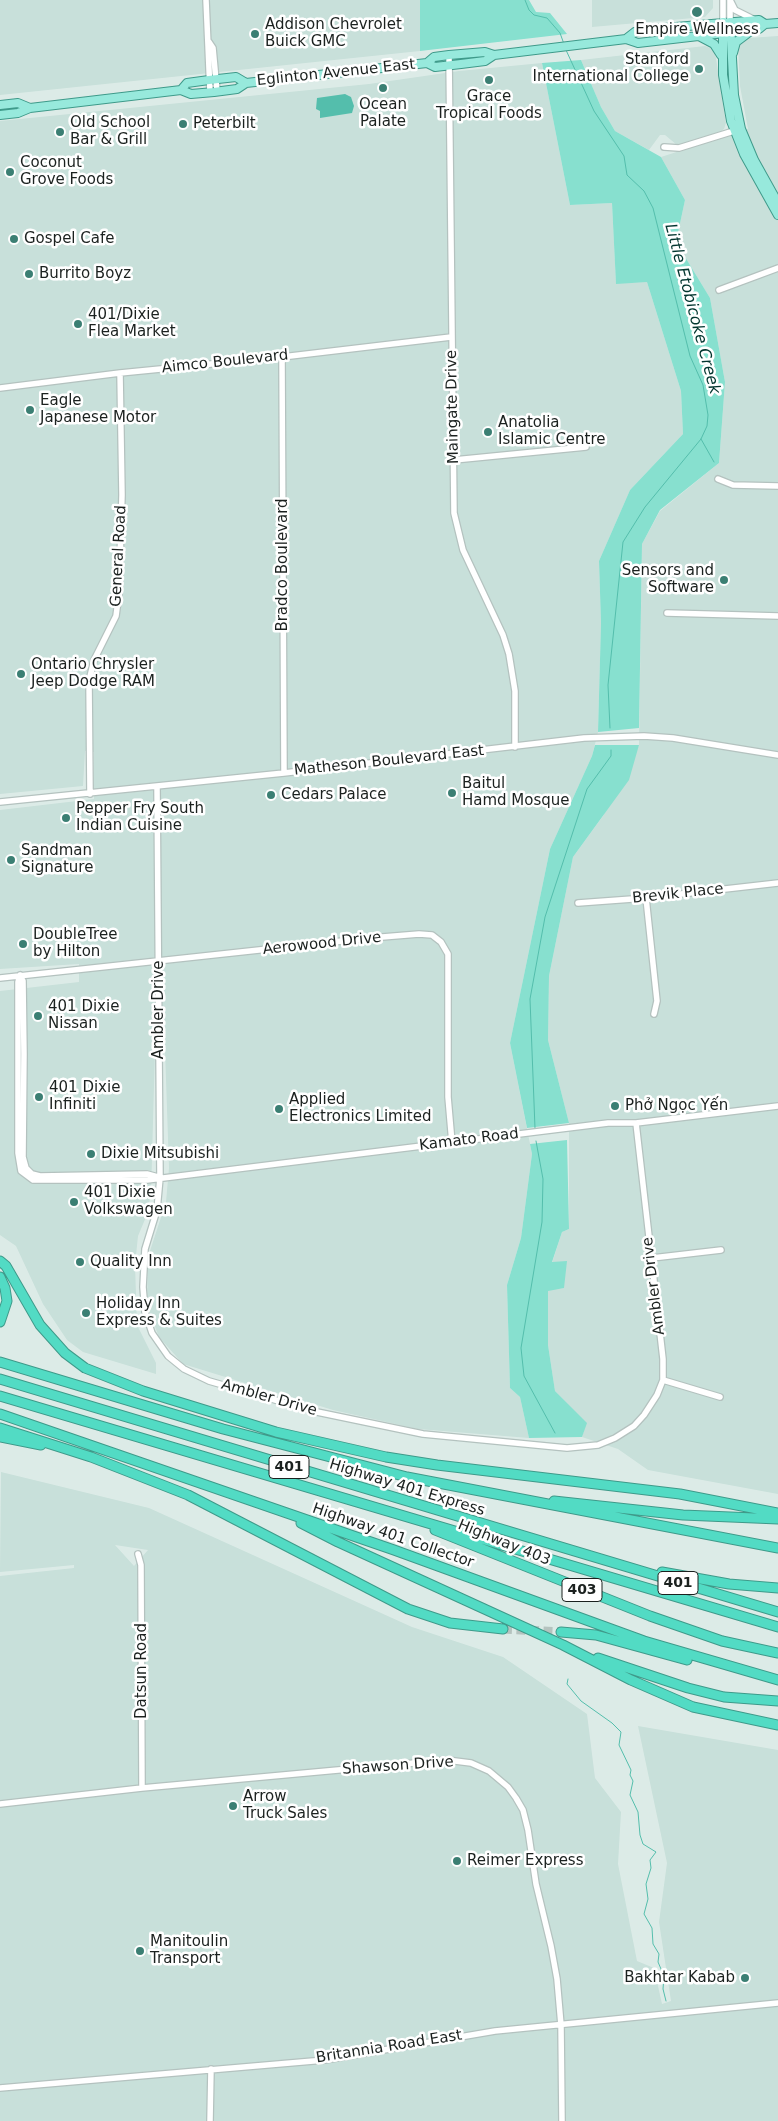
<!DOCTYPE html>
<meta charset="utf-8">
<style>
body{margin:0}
canvas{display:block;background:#dcebe7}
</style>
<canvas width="778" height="2121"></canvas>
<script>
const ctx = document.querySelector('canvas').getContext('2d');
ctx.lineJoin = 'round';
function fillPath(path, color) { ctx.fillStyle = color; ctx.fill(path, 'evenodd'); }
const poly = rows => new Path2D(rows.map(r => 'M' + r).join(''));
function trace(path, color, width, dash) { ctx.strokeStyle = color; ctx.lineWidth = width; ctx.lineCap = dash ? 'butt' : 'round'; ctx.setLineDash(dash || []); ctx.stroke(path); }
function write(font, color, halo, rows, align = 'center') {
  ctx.font = font + ' "DejaVu Sans",sans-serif'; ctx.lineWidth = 5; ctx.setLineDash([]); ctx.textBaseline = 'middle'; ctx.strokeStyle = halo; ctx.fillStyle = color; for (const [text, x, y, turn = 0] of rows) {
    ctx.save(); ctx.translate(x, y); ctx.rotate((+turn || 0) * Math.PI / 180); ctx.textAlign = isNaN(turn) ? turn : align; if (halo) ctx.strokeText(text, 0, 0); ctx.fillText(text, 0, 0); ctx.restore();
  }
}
const built = poly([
 [0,0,420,0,420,51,0,95],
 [592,0,713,0,713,8,705,17,592,27],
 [778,36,778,1494,648,1470,618,1449,582,1437,586,1423,555,1391,548,1345,548,1290,564,1288,552,1263,562,1232,569,1229,569,1123,548,1040,549,976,573,857,603,816,639,745,642,544,660,511,719,463,725,382,710,298,676,242,685,200,661,157,748,129,740,86,738,47,749,38],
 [705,46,713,49,716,58,726,123,724,129,718,134,677,145,665,135,660,135,649,150,615,131,601,107,581,60],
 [542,63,570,205,612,203,616,283,647,282,681,391,683,434,630,490,599,561,601,623,598,732,592,756,550,849,510,1043,532,1154,521,1238,507,1285,510,1388,520,1397,529,1438,418,1429,333,1410,183,1364,159,1337,147,1306,148,1257,166,1202,169,1168,165,1050,155,1050,151,1194,146,1217,138,1236,135,1265,137,1325,156,1363,156,1374,83,1352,67,1340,43,1304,16,1246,0,1235,0,991,79,982,79,964,0,969,0,810,94,799,94,752,85,751,83,786,0,794,0,121,369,84,459,71],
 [1,1472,149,1508,412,1627,503,1657,587,1714,595,1778,621,1812,618,1864,637,1961,654,1968,662,2004,671,2001,659,1922,667,1863,638,1726,778,1750,778,2121,0,2121,0,1576,74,1568,74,1565,0,1572],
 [115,1545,148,1550,134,1566]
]);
const green = poly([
 [420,0,529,0,536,12,550,13,567,34,420,51],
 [581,60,601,107,615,131,661,157,685,200,676,242,710,298,725,382,719,463,660,510,642,544,639,728,598,732,601,623,599,561,630,490,683,434,681,391,647,282,616,284,612,203,570,205,542,63],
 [595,745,639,745,629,780,573,857,549,976,548,1040,569,1123,527,1128,510,1043,550,849,592,756],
 [567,1140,569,1229,562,1232,552,1262,567,1261,564,1288,548,1291,548,1345,555,1391,587,1423,582,1437,529,1438,520,1397,510,1388,507,1285,521,1238,532,1154,530,1144]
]);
const water = poly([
 [345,94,351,97,354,106,352,113,320,118,320,111,316,109,317,98]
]);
const stream = poly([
 [525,0,529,10,534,15,547,18,560,33,564,44],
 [566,50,594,111,624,156,627,175,644,191,653,208,690,356,703,385,708,415,707,426,701,439,645,507,623,542,608,685,610,728],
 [701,439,714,462],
 [535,1128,530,999,545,917,587,789,611,756,611,750],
 [536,1141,543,1179,542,1222,521,1348,524,1376,555,1433],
 [568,1679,567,1684,581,1701,612,1723,621,1732,619,1745,631,1770,630,1775,633,1781,630,1795,638,1812,640,1835,643,1844,656,1852,650,1860,651,1868,646,1884,648,1899,644,1914,652,1928,653,1944,659,1954,658,1962,664,1976,663,1989,666,2001]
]);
const highwayTunnel = poly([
 [503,1629,561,1632]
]);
const minor = poly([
 [206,0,210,92],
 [730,0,735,10,755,20],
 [723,22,723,0],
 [730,22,730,1],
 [209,42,213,48,217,91],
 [449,55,454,513,463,550,503,635,509,654,515,691,515,747],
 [664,147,679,148,737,130],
 [719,290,778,268],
 [282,357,284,773],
 [0,388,120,373,282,357,451,337],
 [454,460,586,447],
 [718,479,733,485,778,486],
 [667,613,778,616],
 [157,786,160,1178,157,1210,145,1249,143,1287,145,1312,152,1333,168,1356,184,1369,209,1381,317,1412,423,1434,567,1448,598,1445,615,1438,634,1426,644,1415,657,1395,663,1380,663,1359,636,1123],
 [90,794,89,681,94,660,116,616,119,593,122,495,120,373],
 [0,802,284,773,584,738,644,736,673,738,778,755],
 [646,898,657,1001,654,1014],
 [578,903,646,898,778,883],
 [20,975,18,982,18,1153,21,1171,33,1180,147,1180,608,1123,636,1123,778,1106],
 [20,975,23,981,24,1054,23,1157,26,1168,32,1174,40,1176,147,1174,158,1177],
 [0,978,370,938,419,934,432,935,441,942,448,954,448,1097,452,1143],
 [652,1258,721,1250],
 [663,1380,720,1397],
 [138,1554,141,1565,142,1788],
 [0,1804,142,1788,447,1760,471,1763,489,1771,508,1787,516,1798,523,1810,528,1830,536,1884,551,1946,557,1979,561,2025,562,2121],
 [0,2088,325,2060,495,2031,778,2003],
 [210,2121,211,2069]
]);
const major = poly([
 [723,22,723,75,731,121,744,154,778,215],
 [730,22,734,95,741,129,754,160,778,203],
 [697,35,714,44,721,55],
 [626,39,635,32,652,29,759,20,765,24],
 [733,53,736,42,752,30],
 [427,63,434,57,449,55,485,52,494,55],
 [181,90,187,83,209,80,236,77,246,83],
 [0,105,18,103,30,108],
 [0,115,18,113,30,108,181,90,191,94,214,92,237,89,246,83,409,65,427,63,435,67,461,64,485,61,494,55,626,39,638,43,759,29,765,24,778,23]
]);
const highway = poly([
 [0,1261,6,1266,40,1325,65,1353,85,1368,143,1391,276,1432,386,1457,437,1465,680,1494,778,1513],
 [0,1277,5,1288,7,1301,0,1322],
 [0,1362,223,1429,407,1477,778,1548],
 [0,1379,778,1612],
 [0,1396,778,1627],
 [0,1414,394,1550,644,1641,778,1680],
 [0,1428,91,1457,188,1495,408,1609,450,1623,503,1629],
 [0,1437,41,1445],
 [554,1501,683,1515,778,1519],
 [301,1523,338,1542,563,1645,631,1680,693,1707,778,1725],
 [435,1530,650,1616,722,1641,778,1653],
 [662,1572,729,1584,778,1588],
 [561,1632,596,1635,687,1660],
 [598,1658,688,1688,724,1697,778,1701]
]);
const markers = [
 [697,12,6,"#3b7f73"],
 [255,34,5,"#3b7f73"],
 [699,69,5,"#3b7f73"],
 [489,80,5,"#3b7f73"],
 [383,88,5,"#3b7f73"],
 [183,124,5,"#3b7f73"],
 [60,132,5,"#3b7f73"],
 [10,172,5,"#3b7f73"],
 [14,239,5,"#3b7f73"],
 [29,274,5,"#3b7f73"],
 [78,324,5,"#3b7f73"],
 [30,410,5,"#3b7f73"],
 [488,432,5,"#3b7f73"],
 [724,580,5,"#3b7f73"],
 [21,674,5,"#3b7f73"],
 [452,793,5,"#3b7f73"],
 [271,795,5,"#3b7f73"],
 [66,818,5,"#3b7f73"],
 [11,860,5,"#3b7f73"],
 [23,944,5,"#3b7f73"],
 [38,1016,5,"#3b7f73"],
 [39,1097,5,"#3b7f73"],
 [615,1106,5,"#3b7f73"],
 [279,1109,5,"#3b7f73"],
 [91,1154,5,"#3b7f73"],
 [74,1202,5,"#3b7f73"],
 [80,1262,5,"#3b7f73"],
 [86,1313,5,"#3b7f73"],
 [233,1806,5,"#3b7f73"],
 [457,1861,5,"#3b7f73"],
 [140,1951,5,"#3b7f73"],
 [745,1978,5,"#3b7f73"]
];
const shields = [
 [289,1467,40],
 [678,1583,40],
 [582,1590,40]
];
const shieldNames = [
 ["401",289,1467],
 ["401",678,1583],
 ["403",582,1590]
];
const poiNames = [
 ["Addison Chevrolet",265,25],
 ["Buick GMC",265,42],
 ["Empire Wellness",697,30,"center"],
 ["Stanford",689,60,"right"],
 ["International College",689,77,"right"],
 ["Grace",489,97,"center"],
 ["Tropical Foods",489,114,"center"],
 ["Ocean",383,105,"center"],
 ["Palate",383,122,"center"],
 ["Old School",70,123],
 ["Bar & Grill",70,140],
 ["Peterbilt",193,124],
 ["Coconut",20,163],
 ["Grove Foods",20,180],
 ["Gospel Cafe",24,239],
 ["Burrito Boyz",39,274],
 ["401/Dixie",88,315],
 ["Flea Market",88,332],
 ["Eagle",40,401],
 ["Japanese Motor",40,418],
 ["Anatolia",498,423],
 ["Islamic Centre",498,440],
 ["Sensors and",714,571,"right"],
 ["Software",714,588,"right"],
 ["Ontario Chrysler",31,665],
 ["Jeep Dodge RAM",31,682],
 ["Baitul",462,784],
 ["Hamd Mosque",462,801],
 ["Cedars Palace",281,795],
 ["Pepper Fry South",76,809],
 ["Indian Cuisine",76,826],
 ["Sandman",21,851],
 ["Signature",21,868],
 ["DoubleTree",33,935],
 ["by Hilton",33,952],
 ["401 Dixie",48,1007],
 ["Nissan",48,1024],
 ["401 Dixie",49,1088],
 ["Infiniti",49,1105],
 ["Applied",289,1100],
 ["Electronics Limited",289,1117],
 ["Phở Ngọc Yến",625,1106],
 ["Dixie Mitsubishi",101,1154],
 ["401 Dixie",84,1193],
 ["Volkswagen",84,1210],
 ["Quality Inn",90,1262],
 ["Holiday Inn",96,1304],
 ["Express & Suites",96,1321],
 ["Arrow",243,1797],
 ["Truck Sales",243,1814],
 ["Reimer Express",467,1861],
 ["Manitoulin",150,1942],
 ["Transport",150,1959],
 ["Bakhtar Kabab",735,1978,"right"]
];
const streetNames = [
 ["Eglinton Avenue East",336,73,-6],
 ["Aimco Boulevard",225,362,-6],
 ["Maingate Drive",453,407,-91],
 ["General Road",119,556,-87],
 ["Bradco Boulevard",283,565,-90],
 ["Matheson Boulevard East",389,761,-6],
 ["Brevik Place",678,894,-6],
 ["Aerowood Drive",322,944,-6],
 ["Ambler Drive",159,1010,-90],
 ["Kamato Road",469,1140,-7],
 ["Ambler Drive",654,1286,-97],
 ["Ambler Drive",269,1398,16],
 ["Highway 401 Express",407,1488,17],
 ["Highway 401 Collector",393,1536,19],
 ["Highway 403",504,1543,22],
 ["Datsun Road",142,1671,-90],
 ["Shawson Drive",398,1766,-4],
 ["Britannia Road East",389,2047,-9]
];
const waterNames = [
 ["Little Etobicoke Creek",692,309,75]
];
fillPath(built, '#c8e0da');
fillPath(green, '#87e0cf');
fillPath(water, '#54beac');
trace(stream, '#54beac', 1);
trace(highwayTunnel, '#b5c3bf', 9, [9, 4.5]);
trace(minor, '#b4c2bf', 8);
trace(major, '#3f9a8a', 10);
trace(highway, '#3f9a8a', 11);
trace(minor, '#fff', 5.5);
trace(major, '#97e9dc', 8);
trace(highway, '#52dbc4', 9);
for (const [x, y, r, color] of markers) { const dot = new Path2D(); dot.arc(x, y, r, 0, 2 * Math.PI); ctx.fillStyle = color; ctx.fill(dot); trace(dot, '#fff', 2); }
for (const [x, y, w] of shields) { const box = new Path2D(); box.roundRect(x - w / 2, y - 11.5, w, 23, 4); ctx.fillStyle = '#fff'; ctx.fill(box); trace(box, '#1b211f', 1); }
write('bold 14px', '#1b211f', null, shieldNames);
write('15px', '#1b211f', '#fff', poiNames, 'left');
write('15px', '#1b211f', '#fff', streetNames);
write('italic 16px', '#02362f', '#fff', waterNames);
</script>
